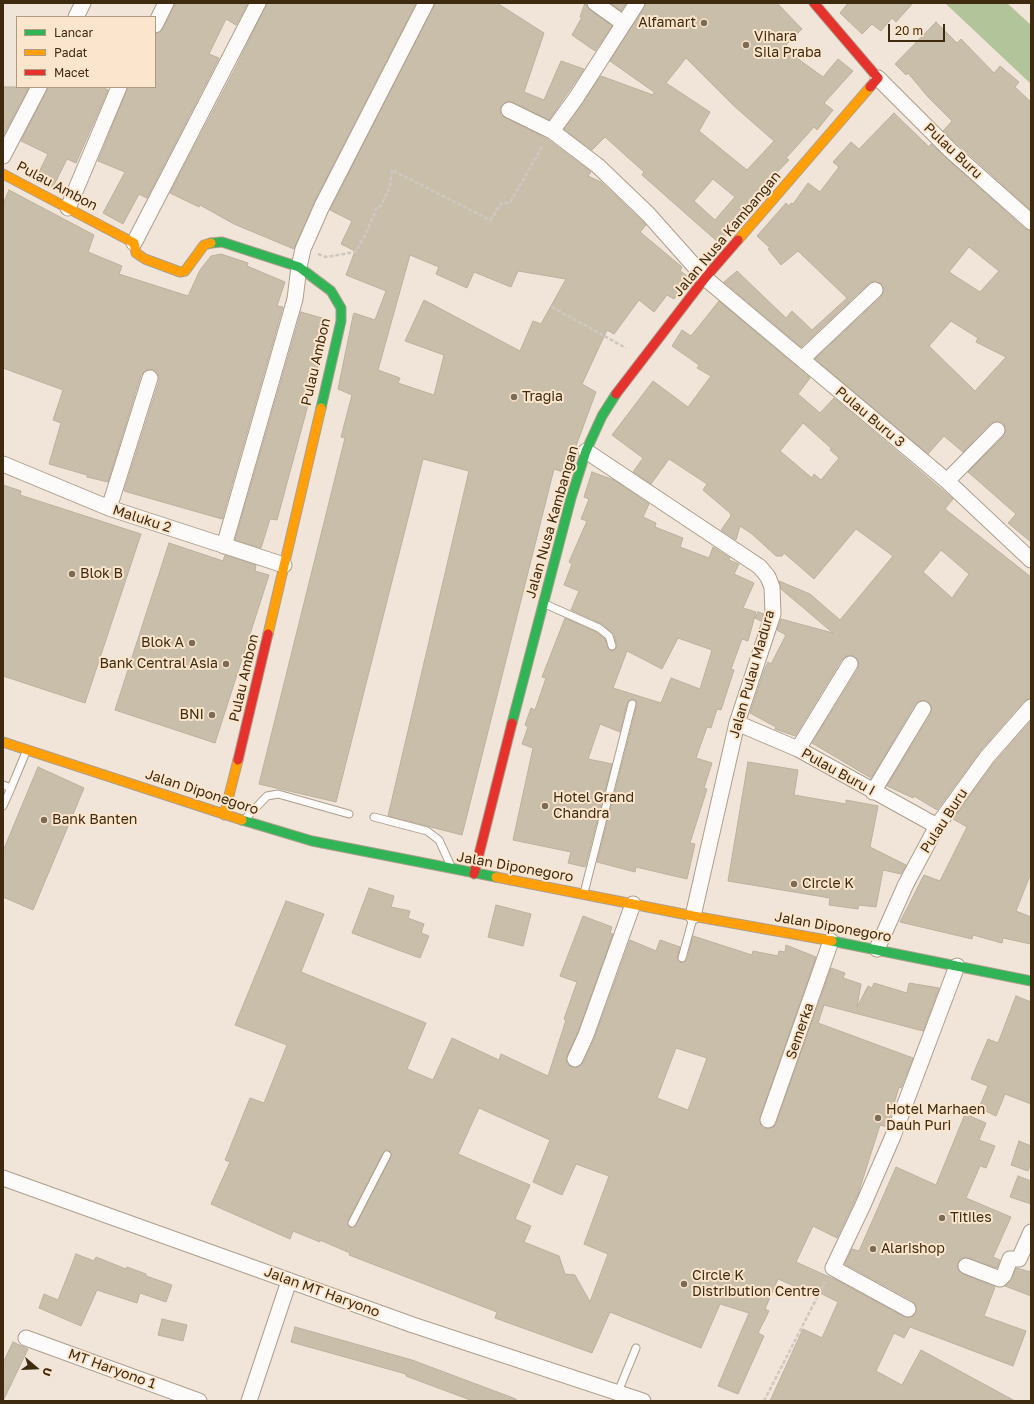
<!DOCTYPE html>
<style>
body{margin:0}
#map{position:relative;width:1034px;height:1404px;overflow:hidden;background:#f0e5d8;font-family:"Golos Text",sans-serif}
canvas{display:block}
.frame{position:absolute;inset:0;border:4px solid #3e2a0f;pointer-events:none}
.legend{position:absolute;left:16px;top:16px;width:140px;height:72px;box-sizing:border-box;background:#fbe6cd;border:1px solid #af9b81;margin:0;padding:5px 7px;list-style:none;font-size:12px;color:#3e2a0f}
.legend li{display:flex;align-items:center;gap:8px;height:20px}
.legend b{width:20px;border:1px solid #af9b81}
.north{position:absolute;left:16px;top:1348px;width:40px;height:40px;-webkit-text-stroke:3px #fbe6cd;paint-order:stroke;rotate:109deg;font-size:11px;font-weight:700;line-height:16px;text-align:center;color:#3e2a0f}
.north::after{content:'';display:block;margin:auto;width:14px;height:18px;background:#3e2a0f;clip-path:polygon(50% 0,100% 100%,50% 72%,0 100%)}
.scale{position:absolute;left:888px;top:24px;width:57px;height:18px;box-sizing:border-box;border:2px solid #3e2a0f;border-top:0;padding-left:5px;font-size:12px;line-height:14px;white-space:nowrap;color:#3e2a0f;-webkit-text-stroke:3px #fbe6cd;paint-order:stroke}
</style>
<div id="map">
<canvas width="1034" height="1404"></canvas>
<div class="frame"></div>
<ul class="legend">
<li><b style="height:5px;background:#30b455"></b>Lancar</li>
<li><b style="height:5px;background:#ff9f0a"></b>Padat</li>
<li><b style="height:5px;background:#e5322d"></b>Macet</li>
</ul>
<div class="north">U</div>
<div class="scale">20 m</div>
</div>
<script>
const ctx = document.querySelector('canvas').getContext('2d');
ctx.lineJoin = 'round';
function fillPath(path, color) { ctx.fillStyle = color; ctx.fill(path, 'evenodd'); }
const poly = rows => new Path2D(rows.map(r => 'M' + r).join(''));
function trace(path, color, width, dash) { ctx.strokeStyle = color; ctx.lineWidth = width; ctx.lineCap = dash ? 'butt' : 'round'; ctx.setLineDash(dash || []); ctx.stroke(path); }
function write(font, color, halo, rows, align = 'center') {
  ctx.font = font + ' "Golos Text",sans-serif'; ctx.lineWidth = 4; ctx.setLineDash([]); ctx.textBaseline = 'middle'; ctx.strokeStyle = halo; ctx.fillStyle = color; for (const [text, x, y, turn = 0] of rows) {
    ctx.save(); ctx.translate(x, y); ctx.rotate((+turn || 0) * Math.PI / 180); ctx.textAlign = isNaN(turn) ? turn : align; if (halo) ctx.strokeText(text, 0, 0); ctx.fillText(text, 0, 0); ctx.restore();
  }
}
const water = poly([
 [945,3,1007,3,1031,25,1031,84]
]);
const building = poly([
 [175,3,248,3,236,25,226,19,209,54,219,58,147,198,139,194,123,224,103,213,125,172,98,161,128,87,155,87,155,34,163,29,175,3],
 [267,3,416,3,314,202,294,249,234,224,200,205,199,207,170,193,236,67,267,3],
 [435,3,497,3,544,33,524,92,544,100,561,61,584,69,549,120,509,101,501,106,501,115,547,139,591,172,588,176,601,182,646,225,640,232,682,267,680,271,690,278,674,299,667,295,654,312,639,300,614,334,607,330,582,384,596,392,566,473,554,469,462,835,388,816,469,471,423,459,336,802,259,784,345,438,341,437,352,395,338,389,353,316,354,313,375,320,386,291,346,275,355,251,341,244,352,221,330,210,435,3],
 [410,255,439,267,436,274,467,288,474,272,511,287,518,271,566,279,541,324,533,321,520,351,424,300,405,341,444,355,434,395,398,383,400,378,378,370,410,255],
 [585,3,590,10,612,26,595,51,572,35,582,17,580,17,585,3],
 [610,3,626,3,621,11,610,3],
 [646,3,777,3,802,29,783,48,823,77,838,59,853,71,824,103,833,110,817,130,814,127,786,158,789,160,765,185,768,187,719,243,642,175,644,172,605,137,592,150,564,129,601,76,653,95,654,92,610,61,646,3],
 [686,58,734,106,774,141,747,170,699,131,710,112,666,83,686,58],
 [713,179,735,197,715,220,694,201,713,179],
 [848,3,913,3,896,22,892,18,881,31,872,24,862,34,840,13,848,3],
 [936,22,957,43,961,39,994,73,1000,66,1019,82,1015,87,1031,102,1031,210,943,131,952,121,928,97,908,73,906,75,895,64,936,22],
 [3,87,29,87,4,134,3,133,3,87],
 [48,87,102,87,108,90,76,163,67,159,53,187,36,178,48,154,21,141,48,87],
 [894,113,929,147,931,144,1025,229,1031,231,1031,542,1008,523,1016,514,968,472,1004,436,1006,428,1003,423,999,421,991,423,963,452,944,436,928,454,815,359,881,297,884,288,881,284,873,281,869,283,801,347,724,282,737,271,786,318,792,311,812,330,847,298,798,251,781,265,768,249,770,248,757,236,786,203,789,206,791,203,793,204,808,183,820,192,839,167,833,162,851,142,859,149,894,113],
 [969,247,999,271,980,292,949,272,969,247],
 [951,321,978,338,976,342,1006,357,975,391,929,346,951,321],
 [9,190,94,235,88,252,122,266,119,274,188,296,200,270,211,256,221,254,248,263,247,266,285,282,277,306,283,307,222,519,124,491,159,381,159,376,153,370,148,369,141,375,108,482,87,477,87,475,49,464,61,423,53,420,63,390,3,368,3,204,9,190],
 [719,301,810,378,798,394,820,413,834,398,953,499,945,509,1031,577,1031,698,1024,701,980,751,937,810,914,796,913,798,887,786,931,714,931,705,927,701,919,701,915,704,871,778,812,743,858,669,858,660,854,656,846,656,842,659,795,736,775,729,776,727,750,713,764,671,768,662,771,664,786,635,777,630,781,619,833,633,781,589,779,581,810,594,840,620,893,556,856,529,814,579,784,553,782,556,776,556,752,534,740,526,736,540,721,530,731,516,730,513,703,490,707,484,669,459,651,484,633,472,643,458,612,435,653,381,688,407,711,376,697,368,699,365,672,346,682,330,691,336,719,301],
 [803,423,831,448,830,450,839,458,821,480,814,474,812,478,780,451,803,423],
 [941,550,969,574,952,598,923,572,941,550],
 [301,312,329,320,315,379,277,520,270,519,261,548,235,540,301,312],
 [592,472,614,480,649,504,643,517,656,523,655,527,683,538,680,547,709,558,713,547,730,558,729,560,739,564,734,574,754,583,743,608,756,612,748,641,742,639,731,669,734,670,721,710,717,709,711,728,707,727,696,758,712,763,704,788,707,789,690,843,695,844,687,879,636,867,635,872,597,862,637,705,636,701,633,699,627,703,620,732,600,724,588,759,612,764,585,867,568,863,571,852,513,840,533,748,522,744,528,727,525,725,531,708,535,710,546,678,542,677,565,618,596,632,605,639,609,650,614,651,617,647,614,634,602,624,571,610,579,591,564,585,572,564,569,562,587,521,581,519,589,499,584,497,592,472],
 [678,638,712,650,700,689,671,678,661,703,613,688,627,651,662,669,678,638],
 [3,485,21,491,20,495,141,534,85,703,3,676,3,485],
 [169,543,223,561,225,555,256,565,255,571,269,575,215,743,115,710,169,543],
 [758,612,764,614,761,621,755,618,758,612],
 [1031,721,1031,873,1016,911,1031,917,1031,944,1003,938,1002,943,973,935,972,939,900,922,924,875,940,881,967,827,953,819,994,763,1031,721],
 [748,762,798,770,794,795,846,804,846,800,878,806,870,847,906,865,901,874,883,870,876,907,859,905,858,909,829,905,830,898,728,881,748,762],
 [38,767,84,788,33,910,3,897,3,851,38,767],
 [369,888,394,896,391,907,410,911,408,918,424,924,421,933,429,936,420,958,352,933,369,888],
 [286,901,324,914,301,972,426,1023,407,1069,433,1080,452,1038,499,1060,501,1054,548,1076,566,1020,564,1019,577,982,560,976,583,916,612,927,610,933,613,934,578,1032,567,1056,567,1064,572,1067,576,1068,583,1063,594,1039,630,940,656,951,660,940,680,947,677,959,681,963,687,960,693,936,752,955,753,951,778,956,779,951,785,952,786,945,816,957,760,1117,761,1126,765,1129,774,1127,776,1123,831,968,845,973,843,978,861,984,857,1007,868,986,872,988,874,983,907,993,909,983,939,988,923,1031,824,1005,818,1023,913,1058,901,1088,899,1087,887,1127,880,1125,858,1194,837,1238,813,1226,796,1262,836,1280,904,1317,913,1316,917,1309,913,1301,845,1264,852,1249,859,1251,896,1167,936,1185,965,1114,986,1123,979,1140,995,1146,986,1168,980,1166,966,1198,1011,1217,993,1257,1000,1260,997,1268,965,1257,960,1259,957,1267,963,1274,995,1287,984,1316,1026,1331,1013,1366,910,1327,904,1338,894,1333,876,1371,902,1385,921,1350,1015,1401,770,1401,803,1329,822,1338,838,1302,812,1289,810,1293,778,1279,765,1309,769,1311,758,1333,764,1336,738,1394,718,1386,749,1313,720,1304,701,1348,610,1312,592,1353,495,1318,497,1312,349,1255,350,1253,320,1240,320,1242,293,1231,290,1239,211,1204,230,1162,225,1160,250,1098,264,1103,287,1045,235,1025,286,901],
 [676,1048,707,1058,688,1110,657,1098,676,1048],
 [479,1108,550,1140,533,1182,562,1195,576,1164,609,1176,584,1244,608,1254,590,1302,575,1275,565,1274,559,1256,524,1242,531,1226,515,1219,530,1185,458,1154,479,1108],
 [386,1150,391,1152,391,1157,356,1225,350,1228,348,1225,348,1221,383,1153,386,1150],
 [496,905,531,914,523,946,488,937,496,905],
 [1016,996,1031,1002,1031,1104,1005,1094,996,1116,979,1108,988,1086,971,1079,988,1039,998,1043,1016,996],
 [1019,1141,1031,1146,1031,1163,1028,1171,1011,1165,1019,1141],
 [1018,1176,1031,1181,1031,1204,1010,1197,1018,1176],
 [76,1254,94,1261,96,1257,126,1269,127,1267,146,1274,146,1276,172,1285,166,1302,140,1293,137,1303,97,1290,81,1326,39,1308,44,1294,58,1300,76,1254],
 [1016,1268,1031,1272,1031,1296,1005,1286,1012,1278,1016,1268],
 [162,1319,187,1325,183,1341,158,1335,162,1319],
 [295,1327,412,1360,516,1399,516,1401,473,1401,406,1376,406,1374,291,1342,295,1327],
 [13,1342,28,1349,3,1401,3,1363,13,1342]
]);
const path = poly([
 [318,254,326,257,355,252,365,236,377,207,381,206,390,186,392,170,490,220,502,203,510,203,543,145],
 [552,307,626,348],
 [764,1401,825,1282]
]);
const lane = poly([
 [545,604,599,628,609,636,612,646],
 [3,785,11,788,26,752],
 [3,806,11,788],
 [374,817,427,831,439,840,450,864],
 [245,819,267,796,278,794,349,814],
 [584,893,632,704],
 [682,958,693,918],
 [352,1223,387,1155],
 [618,1392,636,1348]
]);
const street = poly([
 [595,3,623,23],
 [76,17,83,3],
 [155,25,166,3],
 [878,78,950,150,1031,222],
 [509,110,552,131,576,98,637,3],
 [552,131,598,166,648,214,705,278,947,481,1031,560],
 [3,156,39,87],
 [68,208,119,87],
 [134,243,258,3],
 [802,359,875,290],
 [586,451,760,567,768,577,772,587,773,614,737,723,693,916],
 [3,464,109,508,284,565],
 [947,481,997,430],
 [109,508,150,378],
 [224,546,295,299,299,267,303,249,322,206,426,3],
 [737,723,798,749,937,826],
 [798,749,850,664],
 [873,792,923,709],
 [877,949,906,884,937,826,987,757,1031,707],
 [575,1059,586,1035,633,904],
 [768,1120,831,941],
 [3,1178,413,1325,643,1401],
 [966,1266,1000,1279,1004,1275,1010,1259,1019,1259,1031,1232],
 [908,1309,833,1268,863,1205,893,1136,957,966],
 [26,1338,199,1401],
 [249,1401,289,1281]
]);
const fast = poly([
 [211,243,222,242,299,267,331,291,341,308,341,321,321,408],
 [512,723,571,498,586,451,602,416,616,394],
 [242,820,312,841,496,877],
 [832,941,1031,981]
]);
const slow = poly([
 [3,174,134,243,136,253,145,259,180,272,185,271,204,245,211,243],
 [738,240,870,87],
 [268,634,321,408],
 [3,742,242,820],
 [224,815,238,760],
 [496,877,693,916,832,941]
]);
const jam = poly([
 [814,3,878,78,870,87],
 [616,394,705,278,738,240],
 [238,760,268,634],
 [474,874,512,723]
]);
const markers = [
 [704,23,4,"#7c6b55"],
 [746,45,4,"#7c6b55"],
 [514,397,4,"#7c6b55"],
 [72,574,4,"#7c6b55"],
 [192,643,4,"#7c6b55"],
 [226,664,4,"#7c6b55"],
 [212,715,4,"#7c6b55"],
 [545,806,4,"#7c6b55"],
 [44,820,4,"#7c6b55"],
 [794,884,4,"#7c6b55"],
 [878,1118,4,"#7c6b55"],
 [942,1218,4,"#7c6b55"],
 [873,1249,4,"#7c6b55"],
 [684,1284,4,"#7c6b55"]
];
const poiNames = [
 ["Alfamart",696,23,"right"],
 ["Vihara",754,37],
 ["Sila Praba",754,53],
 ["Tragia",522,397],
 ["Blok B",80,574],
 ["Blok A",184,643,"right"],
 ["Bank Central Asia",218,664,"right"],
 ["BNI",204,715,"right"],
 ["Hotel Grand",553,798],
 ["Chandra",553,814],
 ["Bank Banten",52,820],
 ["Circle K",802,884],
 ["Hotel Marhaen",886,1110],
 ["Dauh Puri",886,1126],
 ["Titiles",950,1218],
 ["Alarishop",881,1249],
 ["Circle K",692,1276],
 ["Distribution Centre",692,1292]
];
const streetNames = [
 ["Pulau Buru",953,151,43],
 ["Pulau Ambon",57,186,28],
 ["Jalan Nusa Kambangan",727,234,-50],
 ["Pulau Ambon",316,362,-77],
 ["Pulau Buru 3",870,417,40],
 ["Maluku 2",142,519,18],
 ["Jalan Nusa Kambangan",552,522,-74],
 ["Jalan Pulau Madura",752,674,-74],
 ["Pulau Ambon",244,678,-77],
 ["Pulau Buru I",838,772,29],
 ["Jalan Diponegoro",202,792,18],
 ["Pulau Buru",944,821,-57],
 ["Jalan Diponegoro",515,867,10],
 ["Jalan Diponegoro",833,927,10],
 ["Semerka",800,1031,-71],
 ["Jalan MT Haryono",322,1292,20],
 ["MT Haryono 1",112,1369,20]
];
fillPath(water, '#b2c49a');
fillPath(building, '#c8beaa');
trace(building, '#bbb19d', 1);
trace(lane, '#ac9e8c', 9);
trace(street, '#ac9e8c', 17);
trace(fast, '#ac9e8c', 11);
trace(slow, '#ac9e8c', 11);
trace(jam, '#ac9e8c', 11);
trace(path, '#cec8c1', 2.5, [4, 2]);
trace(lane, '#fdfbf9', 7);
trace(street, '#fdfbf9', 15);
trace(fast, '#30b455', 9);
trace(slow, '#ff9f0a', 9);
trace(jam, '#e5322d', 9);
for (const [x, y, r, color] of markers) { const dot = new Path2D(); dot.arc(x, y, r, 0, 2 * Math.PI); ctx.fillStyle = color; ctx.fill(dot); trace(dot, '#fbe6cd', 1.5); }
write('14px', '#3e2a0f', '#fbe6cd', poiNames, 'left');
write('14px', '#3e2a0f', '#fbe6cd', streetNames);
</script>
